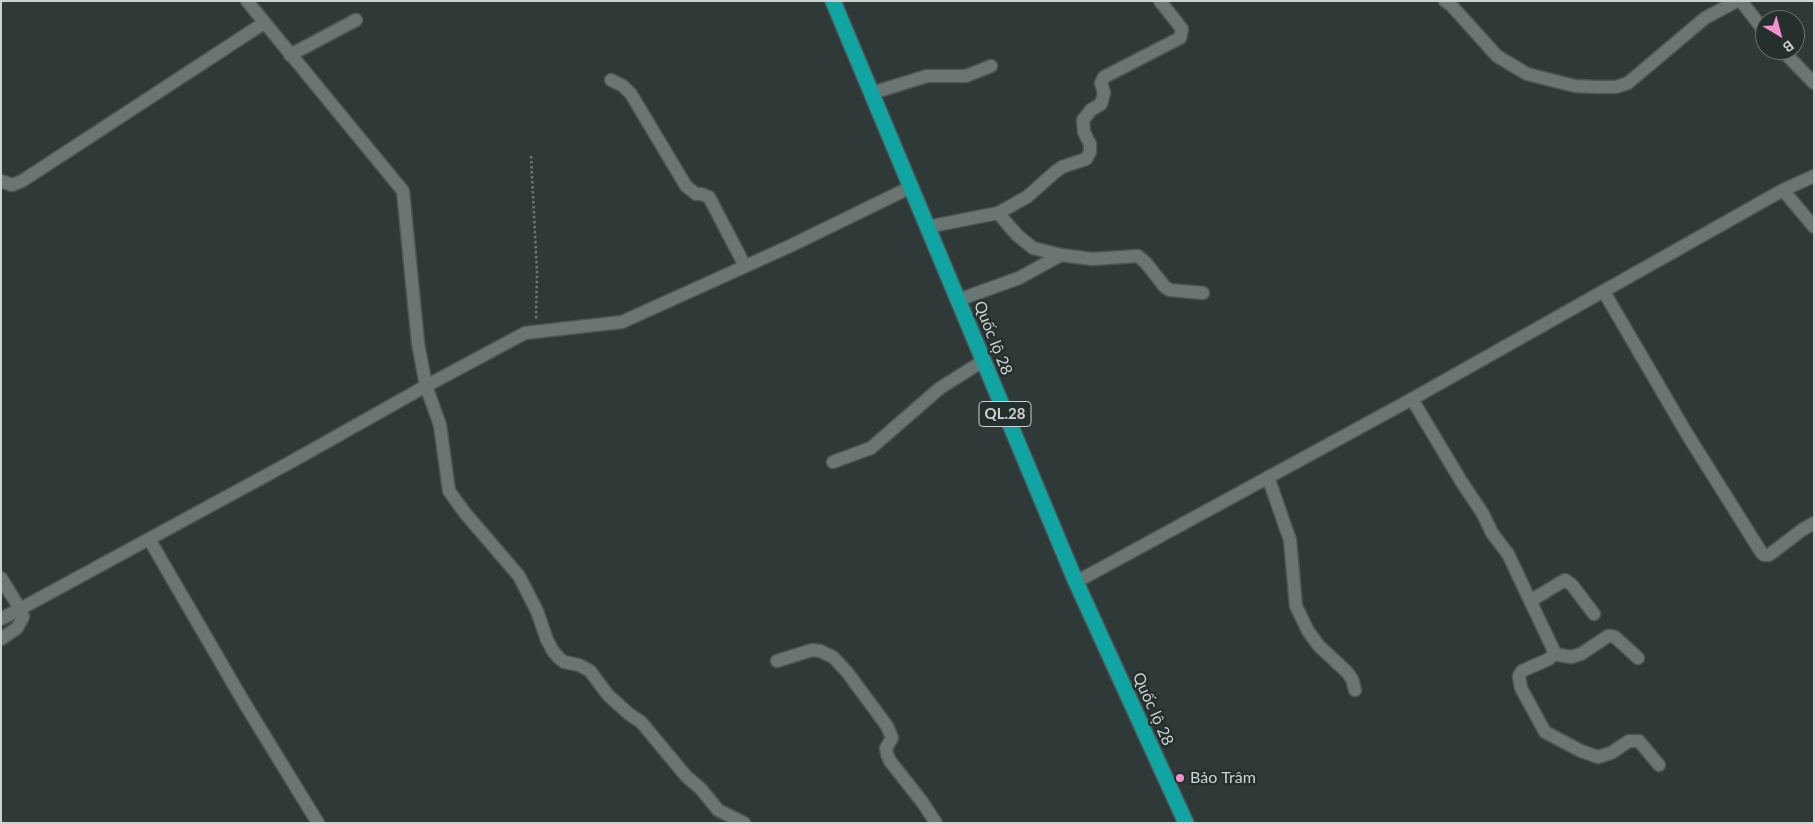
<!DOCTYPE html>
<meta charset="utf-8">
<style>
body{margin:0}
#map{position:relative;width:1815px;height:824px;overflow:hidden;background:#2f3938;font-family:Lato,sans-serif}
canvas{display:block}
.frame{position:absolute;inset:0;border:2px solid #ccd2d2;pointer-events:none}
.north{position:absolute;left:1755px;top:10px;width:50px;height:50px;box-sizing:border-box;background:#252f2e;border:1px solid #687070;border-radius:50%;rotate:143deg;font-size:14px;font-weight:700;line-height:20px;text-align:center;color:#ccd2d2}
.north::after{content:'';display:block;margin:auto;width:18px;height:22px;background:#f690d1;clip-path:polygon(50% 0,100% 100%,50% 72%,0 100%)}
</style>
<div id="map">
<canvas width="1815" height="824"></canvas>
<div class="frame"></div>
<div class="north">B</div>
</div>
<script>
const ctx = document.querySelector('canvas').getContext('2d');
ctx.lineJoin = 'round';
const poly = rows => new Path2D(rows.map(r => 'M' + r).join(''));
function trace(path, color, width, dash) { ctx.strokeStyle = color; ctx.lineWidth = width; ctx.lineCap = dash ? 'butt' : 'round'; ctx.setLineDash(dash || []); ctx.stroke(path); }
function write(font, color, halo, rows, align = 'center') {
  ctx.font = font + ' Lato,sans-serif'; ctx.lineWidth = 5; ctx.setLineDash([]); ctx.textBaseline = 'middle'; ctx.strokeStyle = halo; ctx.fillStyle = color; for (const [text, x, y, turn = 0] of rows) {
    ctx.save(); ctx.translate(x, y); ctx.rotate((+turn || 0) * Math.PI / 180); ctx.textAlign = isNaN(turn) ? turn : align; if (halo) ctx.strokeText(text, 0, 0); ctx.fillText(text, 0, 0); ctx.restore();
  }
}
const path = poly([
 [531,156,537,272,536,319]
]);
const minor = poly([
 [247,1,403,191,418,343,426,386,440,425,449,491,465,513,519,576,537,611,547,640,553,651,559,658,564,662,579,665,590,671,608,695,629,714,641,722,686,776,701,789,718,810,744,823],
 [1445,1,1451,5,1497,56,1527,74,1575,86,1596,87,1616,87,1628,83,1705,18,1737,1],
 [1741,1,1765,32],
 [1782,50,1814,83],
 [290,55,356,20],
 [611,80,623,86,631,94,686,186,696,194,701,194,709,197,745,266],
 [872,93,927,76,966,76,991,66],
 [1,181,12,185,22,181,264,23],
 [1783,190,1814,227],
 [998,213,1017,235,1033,248,1061,255],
 [927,227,998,213,1027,197,1055,172,1062,167,1086,159,1090,152,1090,144,1084,132,1083,120,1091,110,1101,104,1104,93,1101,83,1104,77,1180,38,1182,29,1160,1],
 [1604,292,1687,434,1761,552,1764,555,1769,555,1802,530,1814,523],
 [958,300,1019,278,1061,255,1092,259,1138,256,1146,263,1165,287,1170,290,1203,293],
 [1412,399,1461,481,1483,514,1492,533,1508,554,1553,649,1554,654,1549,659,1522,671,1519,676,1521,688,1545,732,1581,751,1598,757,1611,753,1629,741,1639,741,1659,765],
 [833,462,871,448,940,388,983,361],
 [1268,477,1290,540,1296,606,1308,631,1319,646,1347,672,1352,679,1355,690],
 [149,539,245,704,318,823],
 [1,578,20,609,289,463,426,386,525,333,622,322,790,246,911,187],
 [1076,582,1412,399,1783,190,1814,176],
 [1530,601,1565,580,1572,585,1594,614],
 [1,619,20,609,23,617,17,628,1,639],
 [1554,654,1571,657,1581,654,1608,636,1611,636,1615,637,1638,658],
 [777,661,812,650,820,651,833,657,847,672,887,726,892,738,886,748,887,754,890,761,923,803,936,823]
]);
const highway = poly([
 [833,1,1076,582,1186,823]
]);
const markers = [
 [1180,778,5,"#f690d1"]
];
const shields = [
 [1005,414,52]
];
const shieldNames = [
 ["QL.28",1005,414]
];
const streetNames = [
 ["Quốc lộ 28",993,338,68],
 ["Quốc lộ 28",1153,709,66]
];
const poiNames = [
 ["Bảo Trâm",1190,778]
];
trace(minor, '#4d5555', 15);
trace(highway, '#4d5555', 18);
trace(path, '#6f7777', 2.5, [2.5, 2.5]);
trace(minor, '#6a7574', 12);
trace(highway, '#10a5a2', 15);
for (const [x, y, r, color] of markers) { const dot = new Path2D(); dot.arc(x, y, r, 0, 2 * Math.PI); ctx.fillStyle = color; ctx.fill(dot); trace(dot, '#252f2e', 2); }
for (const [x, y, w] of shields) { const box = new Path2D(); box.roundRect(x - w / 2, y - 12.5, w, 25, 4); ctx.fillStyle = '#252f2e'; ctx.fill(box); trace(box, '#ccd2d2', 1); }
write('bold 15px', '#ccd2d2', null, shieldNames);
write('16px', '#ccd2d2', '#252f2e', streetNames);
write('16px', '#ccd2d2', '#252f2e', poiNames, 'left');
</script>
